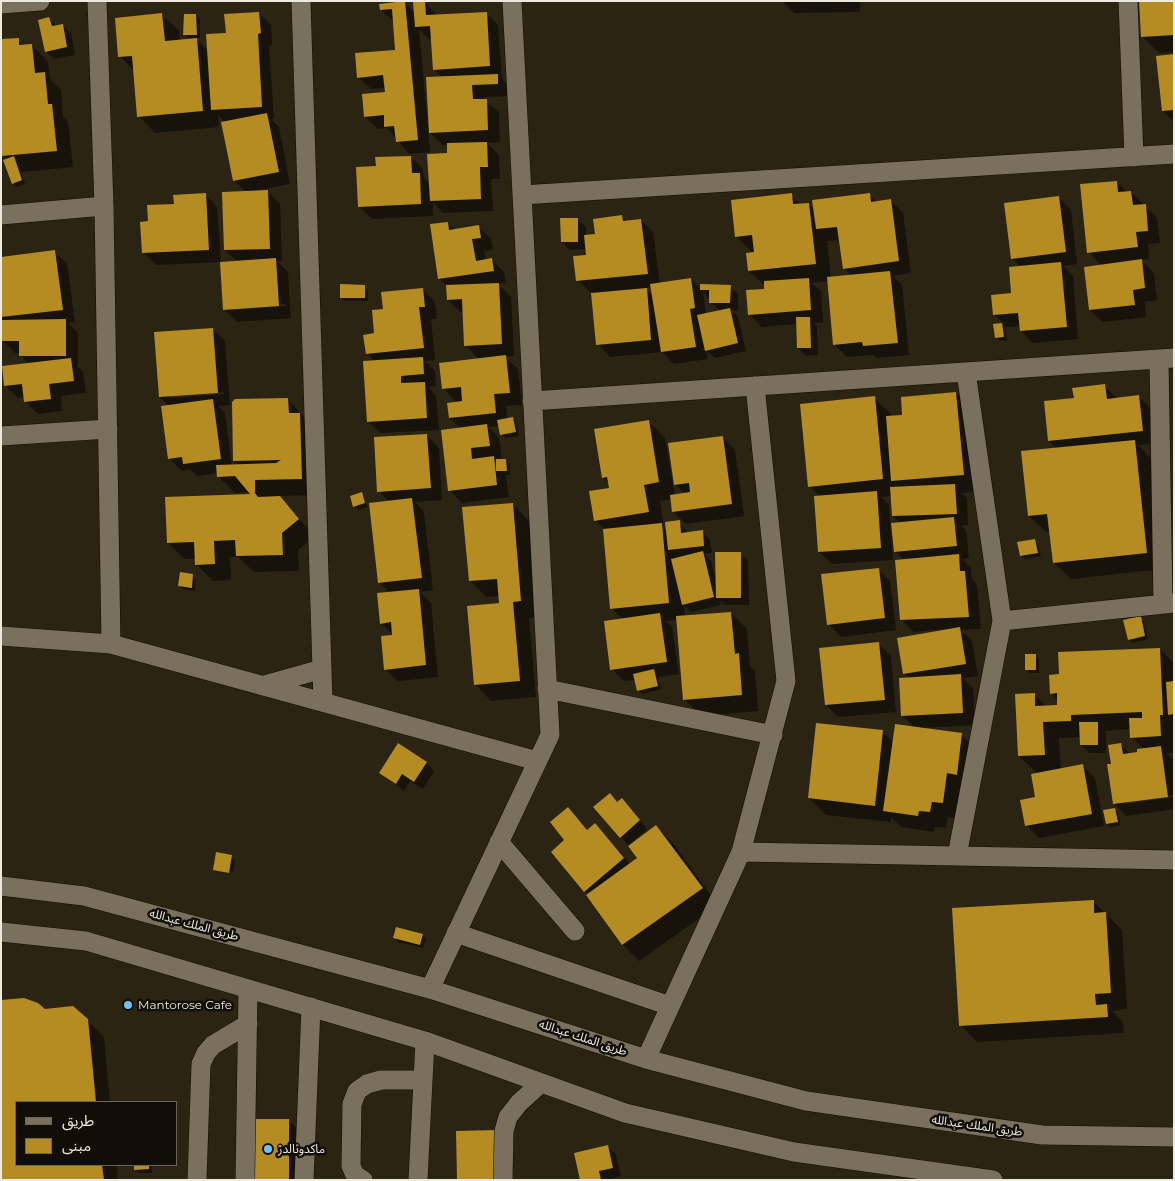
<!DOCTYPE html>
<meta charset="utf-8">
<style>
body{margin:0}
#map{position:relative;width:1175px;height:1181px;overflow:hidden;background:#2b2413;font-family:Montserrat,"Noto Sans Arabic",sans-serif}
canvas{display:block}
.frame{position:absolute;inset:0;border:2px solid #efeae0;pointer-events:none}
.legend{position:absolute;left:15px;top:1101px;width:162px;height:65px;box-sizing:border-box;background:#110d07;border:1px solid #6a655e;margin:0;padding:6px 9px;list-style:none;font-size:15px;color:#efeae0}
.legend li{display:flex;align-items:center;gap:10px;height:25px}
.legend b{width:25px;border:1px solid #6a655e}
</style>
<div id="map">
<canvas width="1175" height="1181"></canvas>
<div class="frame"></div>
<ul class="legend">
<li><b style="height:6px;background:#79705d"></b>طريق</li>
<li><b style="height:14px;background:#b58c22"></b>مبنى</li>
</ul>
</div>
<script>
const ctx = document.querySelector('canvas').getContext('2d');
ctx.lineJoin = 'round';
function fillPath(path, color) { ctx.fillStyle = color; ctx.fill(path, 'evenodd'); }
const poly = rows => new Path2D(rows.map(r => 'M' + r).join(''));
function trace(path, color, width, dash) { ctx.strokeStyle = color; ctx.lineWidth = width; ctx.lineCap = dash ? 'butt' : 'round'; ctx.setLineDash(dash || []); ctx.stroke(path); }
function write(font, color, halo, rows, align = 'center') {
  ctx.font = font + ' Montserrat,"Noto Sans Arabic",sans-serif'; ctx.lineWidth = 5; ctx.setLineDash([]); ctx.textBaseline = 'middle'; ctx.strokeStyle = halo; ctx.fillStyle = color; for (const [text, x, y, turn = 0] of rows) {
    ctx.save(); ctx.translate(x, y); ctx.rotate((+turn || 0) * Math.PI / 180); ctx.textAlign = isNaN(turn) ? turn : align; if (halo) ctx.strokeText(text, 0, 0); ctx.fillText(text, 0, 0); ctx.restore();
  }
}
const shadow = poly([
 [782,1,860,1,860,12,794,13],
 [1174,1,1174,52,1159,53,1142,36],
 [425,2,437,16,486,13,498,25,502,79,510,88,510,96,484,97,484,100,499,112,500,142,487,143,499,155,500,179,491,179,493,211,443,213,433,202,433,216,372,219,360,207,377,167,411,157,423,169,424,178,430,184,449,154,448,145,443,145,428,131,430,152,409,154,387,128,378,129,365,117,386,93,386,88,371,89,358,77,396,51,394,22,381,10,405,3,415,13],
 [419,29,429,39,432,39,434,69,443,78,430,128,428,128],
 [259,13,271,25,272,45,269,46,274,119,271,119,279,127,290,184,259,190,268,192,280,204,282,261,277,261,288,272,291,318,237,322,224,309,238,262,225,250,246,192,234,180,226,123,218,115,219,127,155,133,139,116,134,71,120,56,162,15,179,31,180,41,195,38,209,52,227,34],
 [286,304,286,306,234,310,234,308],
 [196,15,200,19,200,38,188,38,185,34],
 [49,19,57,26,62,25,71,33,75,55,54,59,46,51],
 [18,39,25,46,32,45,48,62,50,79,61,90,63,117,68,122,73,167,21,172,25,184,16,187,13,183,8,160,3,155,1,41],
 [1174,55,1174,122,1163,111],
 [1117,182,1127,192,1131,192,1157,218,1160,243,1148,244,1149,259,1141,260,1154,273,1157,300,1145,302,1146,317,1103,322,1090,310,1102,266,1089,252],
 [205,194,217,207,221,262,156,265,144,253,149,223,175,205],
 [869,194,877,202,890,200,903,213,911,273,893,276,902,285,909,355,876,358,873,355,847,357,835,345,828,281,812,283,821,291,823,322,814,323,817,326,818,355,806,356,798,348,797,324,762,327,749,314,766,287,749,271,748,254,754,254,736,236,791,195,801,205,809,204,814,210],
 [840,240,844,268,852,276,831,278,827,241],
 [1059,197,1071,210,1077,264,1063,266,1073,276,1078,339,1033,343,1021,331,1021,326,1005,327,1007,340,1000,341,996,337,994,325,1004,324,994,314,1012,294,1021,267,1012,258],
 [622,216,627,222,641,220,653,232,660,284,691,279,701,290,730,286,738,294,738,311,731,310,738,317,746,351,715,358,706,350,708,359,674,364,662,352,610,357,598,344,592,292,590,292,578,280,587,256,586,249,570,250,562,242,577,219,586,227,586,237,596,235],
 [652,287,654,297,645,288],
 [703,291,711,302,720,311,706,314],
 [448,223,455,230,479,227,491,239,493,250,484,251,486,260,492,260,504,272,506,283,498,284,511,297,514,356,505,357,518,369,522,405,506,406,507,419,512,418,516,422,519,436,505,438,501,434,500,426,488,427,499,438,502,460,506,460,510,464,510,475,506,475,509,497,462,503,450,490,461,429,450,418,457,403,443,388,480,360,465,345,464,312,460,312,448,300,447,286,439,278],
 [55,252,67,264,75,322,68,323,78,333,78,367,83,371,86,393,61,396,62,411,38,414,25,401,25,397,18,398,5,385,28,364,20,353,15,353,3,341,1,258],
 [364,286,368,290,368,301,345,301,341,297],
 [423,289,435,302,437,319,431,319,435,360,425,361,435,371,436,386,428,387,436,395,439,430,380,433,368,421,375,362,367,353,384,310],
 [213,329,225,341,230,405,218,406,225,413,232,467,239,466,234,461,288,399,316,431,318,495,278,496,315,536,298,550,299,571,254,572,238,557,230,557,231,580,213,581,196,564,196,559,184,559,168,543,252,496,250,492,235,493,218,476,218,473,197,476,190,469,182,471,169,458,169,406,160,397],
 [224,392,224,394,170,398,170,395],
 [1105,386,1117,399,1138,396,1151,409,1154,443,1138,445,1151,458,1163,569,1071,579,1054,563,1051,532,1046,532,1029,516,1056,448,1049,441,1075,399],
 [956,393,972,410,980,491,962,493,967,498,968,525,961,526,966,530,969,558,962,559,971,568,972,579,977,585,981,629,961,630,972,641,978,676,963,678,973,688,975,725,921,728,961,735,978,751,959,819,948,817,946,828,935,827,934,832,901,827,891,817,891,822,826,815,809,798,882,731,894,743,915,728,903,716,910,679,904,673,944,631,944,629,914,632,901,619,904,560,896,552,900,523,893,516,892,496,881,497,889,505,893,560,832,564,819,552,820,496,809,486,874,398,891,414,891,417,904,416],
 [648,421,665,438,675,496,685,494,674,483,723,437,735,450,744,516,686,524,673,511,672,499,660,501,664,528,668,531,679,522,688,533,702,532,710,540,712,553,704,554,711,561,716,580,740,553,748,561,749,605,725,605,720,601,721,605,691,612,684,605,685,616,731,613,747,629,750,666,755,671,758,711,701,716,684,699,678,620,667,621,672,627,679,674,658,677,661,689,642,694,638,690,636,680,624,681,612,669,623,619,611,608,604,529,596,521,610,489,610,484,603,478],
 [427,435,439,448,442,500,415,502,424,512,433,590,420,592,431,603,438,677,398,681,385,669,394,636,381,623,390,593,380,583,370,504,389,502,379,491],
 [361,494,368,507,358,510,355,506],
 [513,504,529,521,537,617,529,618,536,697,491,701,475,684,500,604,500,596,486,597,470,580],
 [1034,540,1038,544,1041,556,1025,559,1021,556],
 [878,569,890,581,896,630,841,637,829,624],
 [193,575,196,579,195,591,183,589,179,586],
 [1140,618,1144,621,1148,639,1133,643,1129,639],
 [879,644,891,656,896,712,838,717,826,705],
 [1160,649,1174,663,1174,753,1166,753,1173,759,1174,795,1123,801,1123,804,1174,797,1174,809,1126,816,1114,803,1112,765,1121,745,1130,754,1139,753,1144,749,1132,737,1131,729,1106,731,1106,753,1089,753,1081,745,1081,737,1059,738,1061,770,1083,766,1095,778,1104,826,1039,838,1026,825,1037,798,1038,774,1019,756,1034,694,1047,707,1058,706,1058,700,1051,693,1060,675],
 [1035,656,1039,659,1039,673,1030,673,1026,669],
 [426,763,434,771,423,789,410,781,404,791,381,773],
 [610,795,618,803,630,808,647,829,634,840,635,842,656,826,673,843,718,905,639,961,623,945,589,895,552,852,566,840,580,821,588,831,595,825,630,864,639,858,621,837],
 [1115,809,1118,813,1121,825,1111,827,1107,824],
 [231,856,235,860,233,872,217,870,217,872,233,876,218,873,215,870],
 [1093,901,1122,930,1127,1009,1112,1011,1123,1022,1124,1033,977,1042,961,1025],
 [422,935,426,939,423,948,398,942,394,938],
 [1,1000,87,1020,104,1037,110,1102,16,1102,16,1165,117,1165,118,1180,1,1180],
 [288,1120,301,1132,301,1180,246,1180],
 [608,1147,616,1155,621,1176,607,1180,582,1180],
 [135,1165,152,1165,152,1173,139,1173,135,1169]
]);
const building = poly([
 [405,1,418,140,396,142,394,126,384,127,384,115,364,117,362,94,385,92,383,75,357,78,355,53,395,50,392,9,380,10,379,4],
 [425,1,426,15,487,12,490,66,433,70,430,26,415,27,413,2],
 [1139,1,1174,1,1174,35,1141,37],
 [259,12,261,33,258,34,262,107,211,110,206,34,226,33,224,14],
 [162,13,165,41,197,38,203,111,137,117,132,56,118,57,115,18],
 [184,14,196,14,197,35,183,35],
 [49,17,52,26,63,24,67,47,45,52,38,20],
 [19,38,19,45,32,44,35,73,45,72,48,104,52,104,57,151,2,156,1,39],
 [1174,54,1174,110,1162,111,1156,56],
 [498,74,498,84,472,85,473,99,487,99,488,130,429,133,426,77],
 [267,113,279,172,233,181,221,122],
 [487,142,488,167,480,167,481,199,430,201,427,154,447,153,447,143],
 [14,156,22,180,12,184,3,160],
 [411,156,412,173,420,173,421,204,358,207,356,167,376,166,375,157],
 [1117,181,1118,192,1131,191,1133,205,1146,204,1148,231,1136,232,1138,247,1087,253,1080,184],
 [268,190,270,249,224,250,222,192],
 [206,193,209,250,142,253,140,222,148,221,147,205,174,204,173,195],
 [792,193,793,204,809,203,816,264,748,271,746,253,754,252,752,235,735,237,731,200],
 [870,193,871,202,891,199,899,261,843,269,837,227,816,229,812,200],
 [1059,196,1066,252,1011,259,1004,203],
 [622,215,623,221,641,219,648,274,576,281,573,256,586,255,584,235,595,234,593,219],
 [560,218,578,218,578,242,561,242],
 [448,222,449,230,479,225,481,238,472,239,476,261,492,258,494,271,438,279,430,224],
 [55,250,63,310,1,317,1,257],
 [276,258,279,306,223,310,220,262],
 [1142,259,1145,288,1133,290,1135,305,1089,310,1084,267],
 [1061,262,1067,327,1020,331,1018,313,993,315,991,295,1011,293,1009,267],
 [890,271,898,343,863,346,862,342,833,345,827,277],
 [691,278,695,308,690,309,696,347,661,352,650,284],
 [809,278,811,310,748,315,746,290,764,289,764,281],
 [499,283,502,344,464,346,462,299,447,300,446,285],
 [340,284,365,285,365,298,340,298],
 [700,284,731,285,730,303,709,303,709,290,700,290],
 [423,288,425,307,419,307,424,348,366,354,363,335,374,333,372,310,383,309,381,292],
 [647,288,651,340,596,345,591,293],
 [730,308,738,343,705,351,697,315],
 [796,317,810,317,811,348,797,348],
 [66,319,66,356,19,356,19,341,2,341,2,320],
 [1002,323,1004,337,995,338,993,324],
 [213,328,218,393,159,397,154,332],
 [506,355,510,393,494,394,496,413,449,418,447,403,462,401,461,387,442,389,439,363],
 [423,357,424,374,401,376,401,383,425,382,427,418,367,422,363,361],
 [71,358,74,381,49,384,51,399,24,402,22,384,4,386,2,366],
 [1105,384,1107,399,1139,395,1143,431,1048,441,1044,401,1074,398,1072,388],
 [956,392,964,475,891,481,886,416,902,415,901,397],
 [875,396,883,479,808,487,800,404],
 [288,398,289,413,300,413,302,479,255,480,255,493,258,497,280,496,299,519,282,533,283,555,236,556,235,540,214,541,215,564,195,565,194,542,167,543,165,497,250,494,235,476,217,477,216,465,276,463,281,460,233,461,232,402,235,399],
 [213,399,221,459,183,464,182,457,168,459,161,406],
 [513,417,516,432,500,435,497,420],
 [649,420,659,482,644,485,649,512,594,521,589,491,609,488,607,477,602,478,594,429],
 [487,424,490,446,471,448,472,459,494,456,497,485,448,491,441,430],
 [427,434,431,488,377,492,374,437],
 [723,436,732,504,672,512,670,495,690,492,689,483,674,485,668,443],
 [1135,440,1147,553,1053,563,1047,514,1028,516,1021,451],
 [496,459,506,459,507,471,496,471],
 [955,484,957,514,892,516,890,487],
 [877,491,881,548,818,552,814,496],
 [362,492,365,503,353,507,350,496],
 [412,498,422,578,378,583,369,503],
 [513,503,521,601,513,602,520,681,474,685,467,606,499,603,497,579,469,581,462,507],
 [954,517,957,546,894,552,891,523],
 [680,520,681,533,703,530,704,546,668,550,665,522],
 [662,523,669,603,610,609,603,529],
 [1035,539,1038,553,1020,556,1017,542],
 [703,551,714,597,682,605,671,559],
 [715,552,741,552,741,598,716,598],
 [959,554,960,571,965,571,969,617,900,620,895,560],
 [879,568,885,618,827,625,821,574],
 [180,572,193,574,192,588,178,586],
 [419,589,426,665,384,670,381,636,392,635,391,622,380,624,377,593],
 [731,612,735,654,739,653,742,695,683,700,676,616],
 [660,613,667,662,610,670,604,621],
 [1141,616,1145,636,1128,640,1123,620],
 [960,627,966,664,903,674,897,638],
 [879,642,885,700,825,705,819,648],
 [1160,648,1163,715,1160,715,1161,736,1130,738,1129,718,1142,718,1142,712,1071,715,1071,721,1043,722,1045,755,1018,756,1015,694,1035,693,1035,706,1057,705,1057,693,1050,694,1049,675,1059,674,1058,652],
 [1025,654,1036,654,1036,670,1025,670],
 [654,669,658,686,637,691,633,674],
 [961,674,963,713,901,716,899,678],
 [1174,681,1174,714,1168,715,1166,682],
 [1079,722,1098,722,1098,745,1080,745],
 [816,723,883,730,875,806,808,798],
 [895,724,962,733,957,775,947,773,943,803,932,802,930,812,919,811,918,816,883,811],
 [398,743,427,762,414,782,402,774,396,784,379,773],
 [1121,743,1123,754,1137,752,1137,749,1161,746,1168,797,1113,804,1107,764,1111,764,1108,745],
 [1083,764,1092,814,1025,826,1020,800,1035,797,1031,774],
 [610,793,617,802,622,798,640,820,620,838,593,807],
 [568,807,587,830,595,823,624,858,584,892,551,852,564,840,550,822],
 [1115,808,1118,822,1106,824,1103,810],
 [656,825,703,888,622,945,586,895,637,858,628,846],
 [216,852,232,855,229,873,213,870],
 [1094,900,1094,913,1106,912,1111,993,1095,994,1096,1005,1107,1004,1108,1017,959,1026,952,908],
 [396,927,423,934,420,945,393,938],
 [24,998,38,1003,45,1009,73,1006,88,1019,96,1102,16,1102,16,1165,102,1165,104,1180,1,1180,1,1000],
 [245,1119,289,1119,289,1180,245,1180],
 [497,1130,499,1180,457,1180,456,1131],
 [608,1145,613,1168,599,1171,601,1180,580,1180,574,1153],
 [134,1165,149,1165,149,1169,134,1170]
]);
const minor = poly([
 [97,1,104,206,111,644],
 [301,1,323,701],
 [1128,1,1134,157],
 [1,4,40,1],
 [522,195,1174,154],
 [1,215,104,206],
 [1159,359,1163,604],
 [532,401,1174,358],
 [1,436,108,429],
 [1002,621,1174,603],
 [1,636,111,644,537,761],
 [265,685,322,669],
 [547,689,773,735],
 [499,842,575,931],
 [741,852,1174,860],
 [957,856,1002,621,966,372],
 [1,886,84,896,430,989,646,1059,806,1101,1042,1135,1174,1137],
 [1,932,86,941,425,1041,625,1113,794,1152,993,1180],
 [456,933,670,1006],
 [430,989,550,735,512,1],
 [646,1059,741,852,786,681,755,386],
 [197,1180,201,1064,206,1053,213,1045,248,1024],
 [245,1180,248,989],
 [304,1180,311,1007],
 [363,1180,355,1175,351,1166,352,1104,357,1091,367,1084,381,1080,423,1080],
 [418,1180,425,1041],
 [503,1180,504,1131,508,1117,519,1103,541,1083]
]);
const markers = [
 [128,1005,5,"#6ec2f3"],
 [268,1149,5,"#6ec2f3"]
];
const streetNames = [
 ["طريق الملك عبدالله",194,925,15],
 ["طريق الملك عبدالله",583,1038,18],
 ["طريق الملك عبدالله",977,1126,8]
];
const poiNames = [
 ["Mantorose Cafe",138,1005],
 ["ماكدونالدز",278,1149]
];
fillPath(shadow, '#0007');
fillPath(building, '#b58c22');
trace(minor, '#140d01', 20);
trace(minor, '#79705d', 19);
for (const [x, y, r, color] of markers) { const dot = new Path2D(); dot.arc(x, y, r, 0, 2 * Math.PI); ctx.fillStyle = color; ctx.fill(dot); trace(dot, '#110d07', 2); }
write('12px', '#efeae0', '#110d07', streetNames);
write('12px', '#efeae0', '#110d07', poiNames, 'left');
</script>
